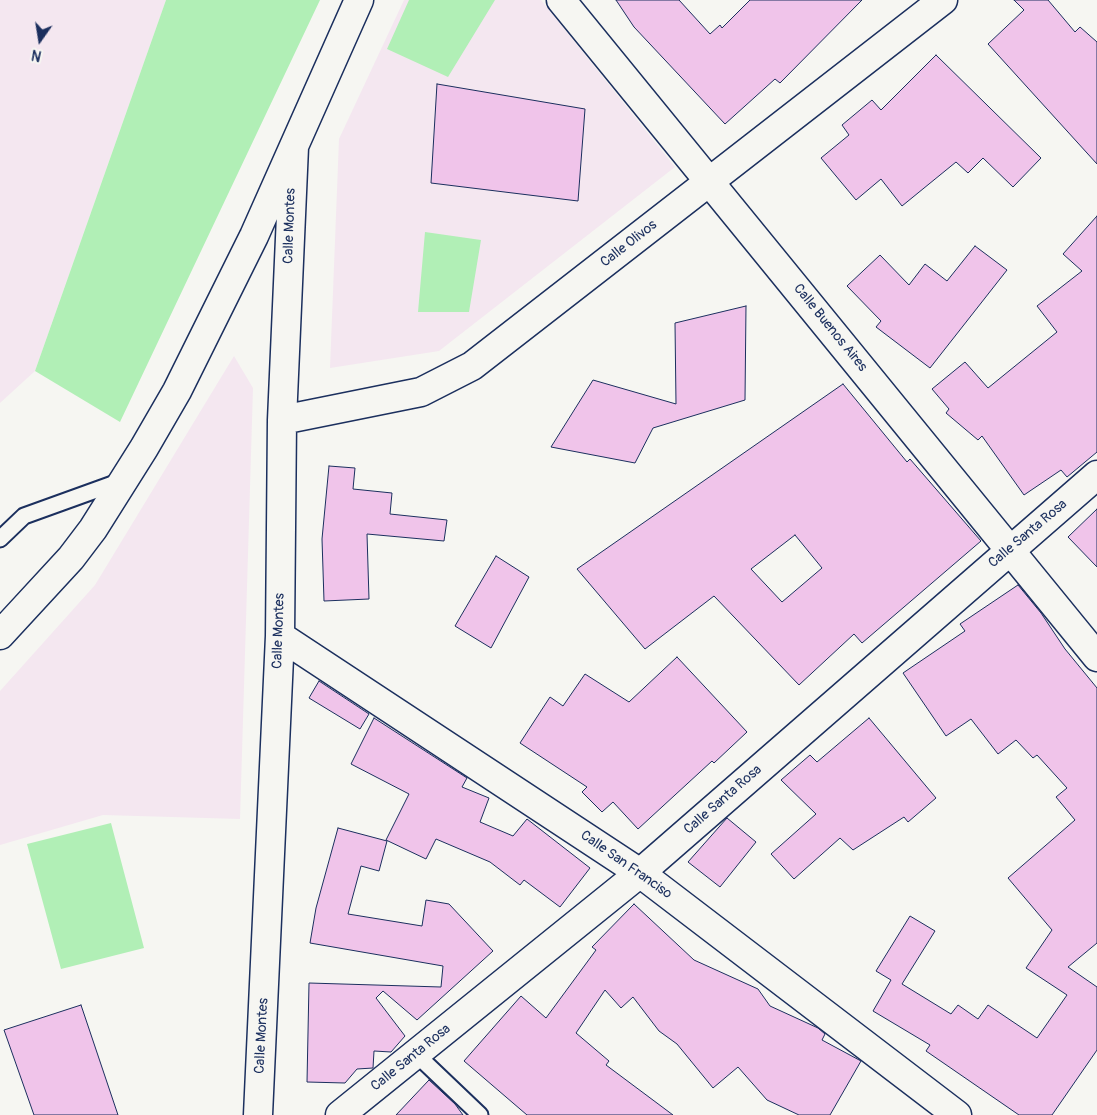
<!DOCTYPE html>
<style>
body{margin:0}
#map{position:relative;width:1097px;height:1115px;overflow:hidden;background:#f6f6f2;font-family:Pangolin,sans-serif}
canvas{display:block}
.north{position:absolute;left:15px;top:15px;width:50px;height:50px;-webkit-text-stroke:4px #f6f6f2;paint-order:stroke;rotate:193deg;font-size:14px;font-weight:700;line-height:20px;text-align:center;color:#1b2f5e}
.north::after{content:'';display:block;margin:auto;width:18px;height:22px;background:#1b2f5e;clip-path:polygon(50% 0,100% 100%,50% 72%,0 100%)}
</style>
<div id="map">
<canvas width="1097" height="1115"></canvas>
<div class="north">N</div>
</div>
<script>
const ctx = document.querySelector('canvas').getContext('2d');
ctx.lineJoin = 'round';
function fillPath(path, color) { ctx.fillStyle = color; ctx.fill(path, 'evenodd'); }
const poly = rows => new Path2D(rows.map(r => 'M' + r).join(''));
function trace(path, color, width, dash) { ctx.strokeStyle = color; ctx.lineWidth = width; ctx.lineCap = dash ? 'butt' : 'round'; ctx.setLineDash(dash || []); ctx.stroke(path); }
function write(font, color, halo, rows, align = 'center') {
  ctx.font = font + ' Pangolin,sans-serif'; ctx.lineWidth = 4.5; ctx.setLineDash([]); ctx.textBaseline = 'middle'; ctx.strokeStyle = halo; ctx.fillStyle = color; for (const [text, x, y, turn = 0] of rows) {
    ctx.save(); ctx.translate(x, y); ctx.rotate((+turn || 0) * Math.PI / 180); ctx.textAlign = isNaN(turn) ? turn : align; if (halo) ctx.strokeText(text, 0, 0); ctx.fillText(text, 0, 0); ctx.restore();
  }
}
const built = poly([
 [0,0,166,0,35,371,0,403],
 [404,0,541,0,675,167,439,351,330,368,339,139],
 [234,356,253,388,240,819,103,815,0,845,0,691,95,585]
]);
const green = poly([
 [166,0,320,0,120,422,35,371],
 [409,0,495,0,448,77,387,49],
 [425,232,481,240,469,312,418,312],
 [111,823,144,948,61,969,27,844]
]);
const building = poly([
 [616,0,679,0,710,34,720,25,722,28,750,0,862,0,780,83,775,79,725,124,634,27,616,0],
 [1014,0,1048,0,1075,32,1080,27,1097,42,1097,164,988,44,1024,10,1014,0],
 [936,55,1041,158,1013,187,983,158,968,173,956,162,902,206,881,179,856,200,821,158,849,135,842,125,872,100,881,110,936,55],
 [437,84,585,109,578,201,431,183,437,84],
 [1097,216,1097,452,1067,477,1061,470,1024,495,982,436,978,440,946,413,949,409,932,389,965,362,988,388,1057,332,1037,306,1082,271,1063,254,1097,216],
 [975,246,1007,270,930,368,876,327,881,321,847,286,880,255,909,285,925,264,947,281,975,246],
 [746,306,745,400,653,428,635,463,551,447,593,380,676,404,675,323,746,306],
 [843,384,907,462,910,459,981,541,862,643,854,634,799,685,714,596,645,649,577,569,843,384],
 [795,535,822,568,782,602,751,569,795,535],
 [329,466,355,468,353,489,392,493,390,514,447,520,444,541,367,534,369,599,324,601,322,539,329,466],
 [1097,509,1097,567,1068,537,1097,509],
 [496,556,529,577,491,648,455,626,496,556],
 [1018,585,1041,613,1065,649,1097,688,1097,943,1068,967,1097,987,1097,1050,1052,1115,1019,1115,926,1051,930,1045,873,1011,891,980,876,971,910,916,935,931,902,984,951,1014,958,1005,978,1019,988,1005,1037,1038,1067,995,1026,968,1052,930,1008,878,1075,820,1056,797,1067,788,1037,755,1033,758,1016,740,998,754,971,719,946,736,903,673,965,631,960,624,1018,585],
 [677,657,747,732,714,763,712,761,638,829,613,802,602,812,582,792,587,787,520,743,550,697,563,706,585,674,629,702,677,657],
 [319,681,369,714,360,729,309,698,319,681],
 [374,718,467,778,462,787,489,798,480,822,513,836,527,819,590,868,560,907,524,880,520,885,490,862,436,839,426,859,386,840,409,794,351,764,374,718],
 [869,718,936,798,908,822,904,817,853,850,840,838,794,879,771,854,816,814,781,780,810,755,817,762,869,718],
 [727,818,756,842,720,887,688,862,727,818],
 [338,828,387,841,379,871,361,866,348,914,422,926,426,900,449,904,493,951,417,1020,383,991,376,998,405,1036,391,1052,374,1051,373,1068,357,1069,345,1083,307,1082,309,983,441,987,443,966,310,943,316,908,338,828],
 [634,904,694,960,758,989,770,1006,818,1028,825,1034,822,1040,861,1061,830,1115,799,1115,767,1100,738,1067,713,1088,677,1044,659,1031,633,997,621,1008,605,990,576,1033,609,1061,606,1065,673,1115,527,1115,464,1061,521,996,546,1018,596,950,592,947,634,904],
 [81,1005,118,1115,34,1115,4,1030,81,1005],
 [429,1080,455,1104,463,1115,396,1115,429,1080]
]);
const lane = poly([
 [0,539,24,516,121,481],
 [416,1054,480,1115]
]);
const street = poly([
 [561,0,1097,657],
 [282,420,421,392,472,366,943,0],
 [0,635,71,558,93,529,144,448,177,391,254,236,359,0],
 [280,636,640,873,957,1115],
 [258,1115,280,636,282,420,294,147],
 [340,1115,640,873,1097,475]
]);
const streetNames = [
 ["Calle Montes",290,226,-88],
 ["Calle Olivos",629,244,-38],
 ["Calle Buenos Aires",830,328,51],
 ["Calle Santa Rosa",1028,534,-40],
 ["Calle Montes",279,631,-88],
 ["Calle Santa Rosa",723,800,-41],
 ["Calle San Franciso",626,865,35],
 ["Calle Montes",262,1036,-87],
 ["Calle Santa Rosa",411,1058,-39]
];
fillPath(built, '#f4e7f0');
fillPath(green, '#b1efb6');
fillPath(building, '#f0c4ea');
trace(building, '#1b2f5e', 1);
trace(lane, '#1b2f5e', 19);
trace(street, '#1b2f5e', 31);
trace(lane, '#f6f6f2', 15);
trace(street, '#f6f6f2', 28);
write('14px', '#1b2f5e', '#f6f6f2', streetNames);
</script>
